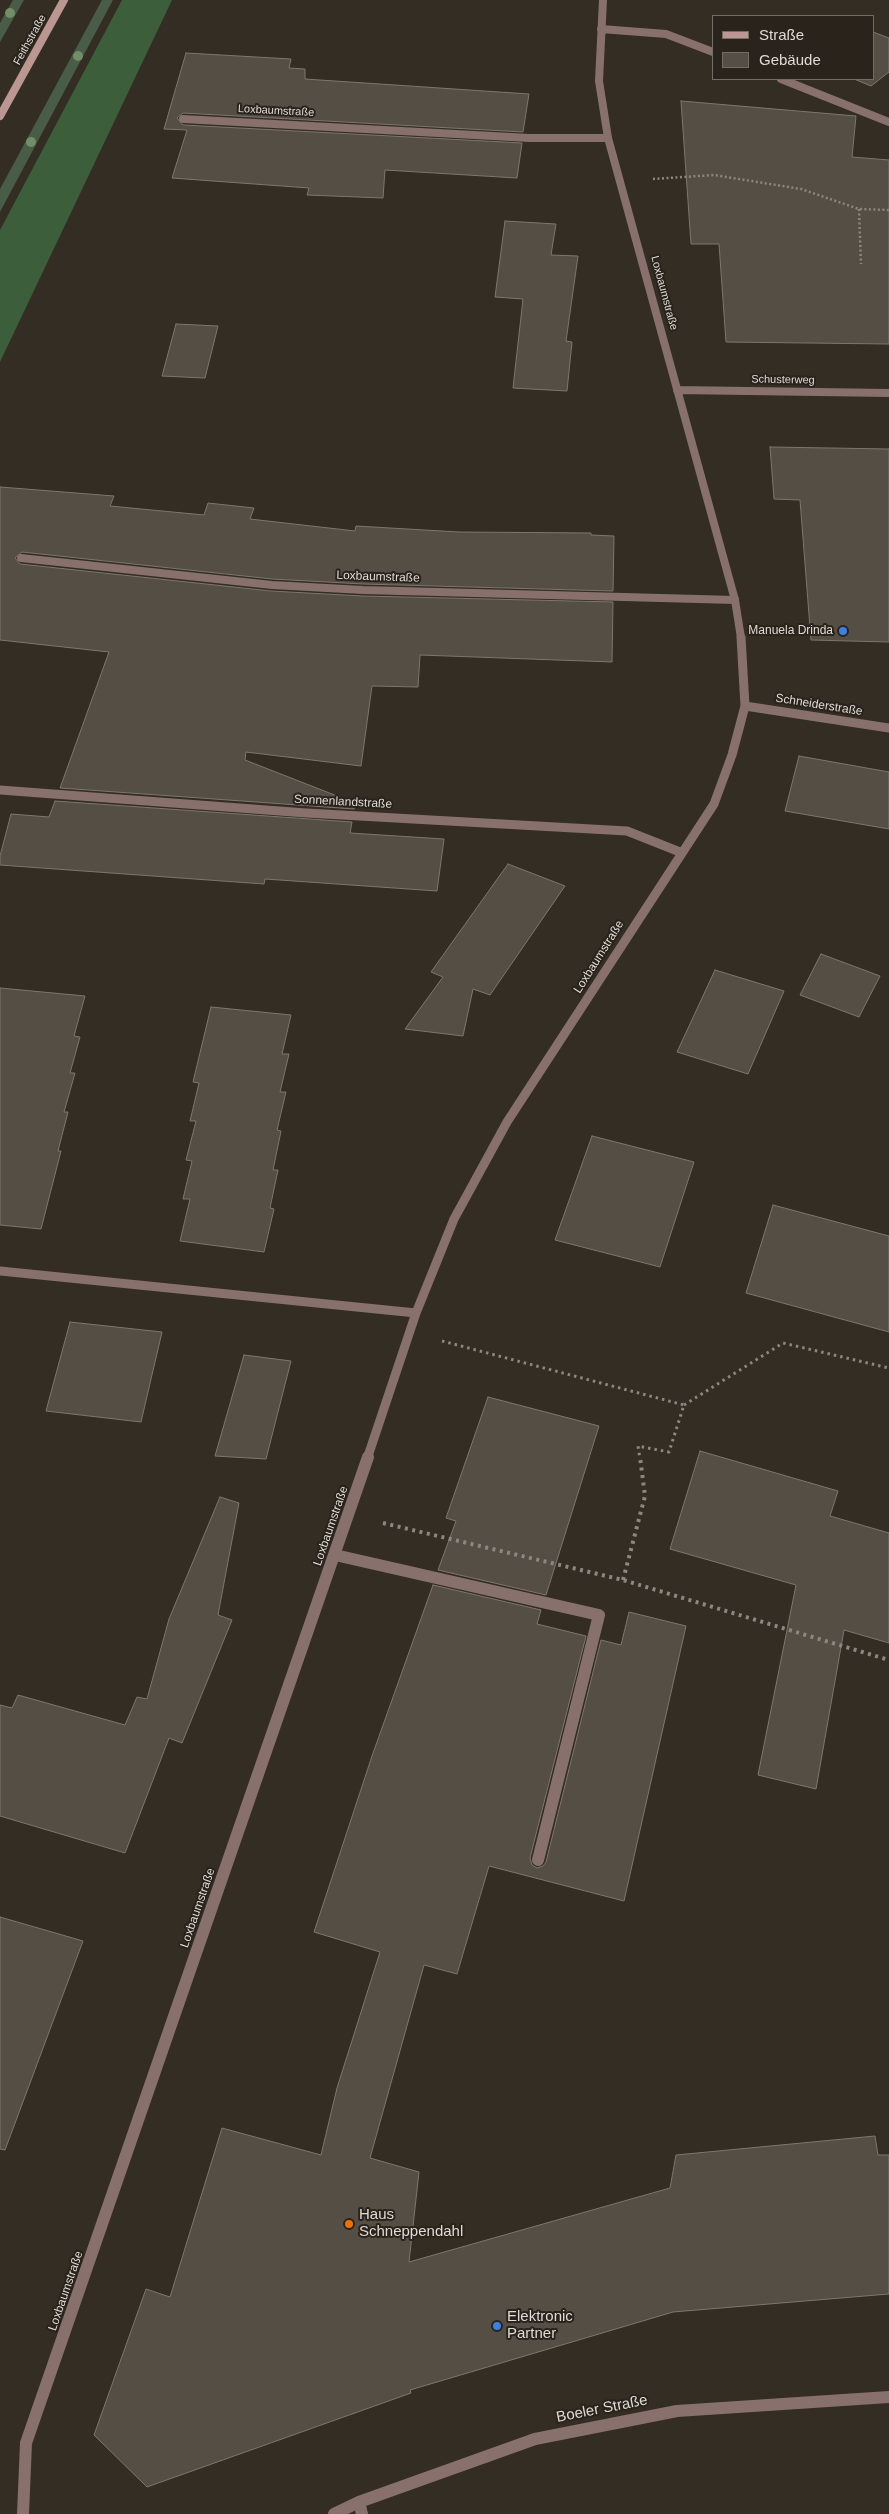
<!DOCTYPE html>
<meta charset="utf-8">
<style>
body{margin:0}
#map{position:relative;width:889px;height:2514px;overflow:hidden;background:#332d24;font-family:Helvetica,sans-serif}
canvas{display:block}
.legend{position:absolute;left:712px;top:15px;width:162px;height:65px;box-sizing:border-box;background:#29231b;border:1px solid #726d66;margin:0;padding:6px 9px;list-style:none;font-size:15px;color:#dfdbd6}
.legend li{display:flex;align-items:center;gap:10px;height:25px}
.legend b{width:25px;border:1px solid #726d66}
</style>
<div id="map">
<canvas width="889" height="2514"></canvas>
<ul class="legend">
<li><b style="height:6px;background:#bc9791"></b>Straße</li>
<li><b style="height:14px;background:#544e45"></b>Gebäude</li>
</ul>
</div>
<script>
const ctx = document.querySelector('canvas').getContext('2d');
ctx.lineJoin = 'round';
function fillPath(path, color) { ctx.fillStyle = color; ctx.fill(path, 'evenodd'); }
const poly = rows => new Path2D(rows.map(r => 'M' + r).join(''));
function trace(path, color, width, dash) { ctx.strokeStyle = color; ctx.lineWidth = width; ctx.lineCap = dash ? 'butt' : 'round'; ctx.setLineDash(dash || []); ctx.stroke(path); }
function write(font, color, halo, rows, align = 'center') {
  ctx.font = font + ' Helvetica,sans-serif'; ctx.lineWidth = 4; ctx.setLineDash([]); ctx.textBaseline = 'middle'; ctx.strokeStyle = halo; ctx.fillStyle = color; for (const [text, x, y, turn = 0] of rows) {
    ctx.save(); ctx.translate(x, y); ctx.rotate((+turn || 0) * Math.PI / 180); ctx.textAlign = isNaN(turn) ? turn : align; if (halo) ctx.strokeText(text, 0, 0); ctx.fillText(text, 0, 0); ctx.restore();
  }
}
const green = poly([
 [13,0,24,0,0,42,0,23],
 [102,0,113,0,0,212,0,189]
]);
const forest = poly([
 [122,0,172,0,0,362,0,230]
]);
const building = poly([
 [873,32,889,38,889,72,871,86,854,79,873,79,873,32],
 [186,53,291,59,289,68,305,69,305,79,529,94,523,132,183,113,177,118,183,125,522,143,517,178,385,170,383,198,307,195,309,188,172,178,187,130,164,129,186,53],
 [681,101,856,116,852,157,889,160,889,344,726,342,719,244,691,244,681,101],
 [505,221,556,224,551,255,578,256,566,341,572,342,567,391,513,388,523,299,495,297,505,221],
 [176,324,218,326,205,378,162,376,176,324],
 [770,447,889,449,889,642,811,640,800,500,774,499,770,447],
 [0,487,114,496,110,506,204,515,208,503,254,508,250,519,355,531,356,526,459,532,591,533,591,535,614,536,613,591,363,584,272,579,22,552,15,558,20,564,271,591,363,596,613,602,612,662,420,655,418,687,372,686,361,766,246,752,245,760,355,803,354,809,60,788,109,652,0,640,0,487],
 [799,756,889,772,889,829,785,811,799,756],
 [55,801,352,822,350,833,444,839,437,891,265,879,264,884,0,865,0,856,11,814,49,817,55,801],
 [508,864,565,886,490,995,473,989,463,1036,405,1029,443,977,431,972,508,864],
 [821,954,880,976,859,1017,800,995,821,954],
 [715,970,784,991,748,1074,677,1052,715,970],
 [0,988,85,996,74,1036,80,1037,70,1073,75,1073,64,1112,68,1112,58,1151,61,1151,41,1229,0,1225,0,988],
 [211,1007,291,1015,282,1054,289,1054,280,1092,286,1092,277,1130,281,1131,273,1170,278,1170,270,1208,274,1209,264,1252,180,1241,190,1199,183,1199,192,1161,186,1160,196,1121,190,1121,199,1083,193,1082,211,1007],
 [592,1136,694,1162,660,1267,555,1240,592,1136],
 [773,1205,889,1236,889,1332,746,1293,773,1205],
 [70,1322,162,1332,141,1422,46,1411,70,1322],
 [244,1355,291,1361,266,1459,215,1456,244,1355],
 [488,1397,599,1426,546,1595,438,1570,456,1521,446,1518,488,1397],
 [700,1451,838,1491,830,1516,889,1533,889,1643,844,1630,816,1789,758,1775,796,1585,670,1549,700,1451],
 [220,1497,239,1503,218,1615,232,1620,182,1743,169,1738,125,1853,0,1816,0,1705,12,1708,18,1695,125,1725,137,1697,147,1699,169,1619,220,1497],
 [433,1585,541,1610,537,1624,586,1636,530,1858,532,1865,537,1868,543,1866,546,1862,601,1640,621,1645,629,1612,686,1626,624,1901,489,1866,457,1974,424,1965,370,2158,419,2172,409,2262,670,2188,676,2155,875,2136,878,2155,889,2155,889,2294,673,2312,410,2390,411,2393,147,2487,94,2435,146,2289,170,2297,222,2128,321,2155,337,2088,380,1952,314,1932,372,1756,433,1585],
 [0,1917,83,1941,5,2150,0,2149,0,1917]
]);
const pathFar2 = poly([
 [653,179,714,175,801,189,859,209,889,210],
 [859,209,861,264]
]);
const pathFar1 = poly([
 [442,1341,684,1405,669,1452,638,1446,640,1459],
 [684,1405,783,1343,889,1368]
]);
const path = poly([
 [383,1523,623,1580,889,1660],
 [623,1580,645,1496,640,1457]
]);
const serviceFar1 = poly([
 [183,119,529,138,608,138],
 [21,558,272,585,363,590,735,600]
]);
const service = poly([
 [335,1555,599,1615,538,1860],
 [359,2502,362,2514]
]);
const minorFar2 = poly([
 [603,0,599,81,608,138,735,600,741,638],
 [601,29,666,34,713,52],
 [781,79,889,122],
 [677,390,889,393]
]);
const minorFar1 = poly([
 [745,706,889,728],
 [0,790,306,813,627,831,680,852],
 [0,1271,416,1313],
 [367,1459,416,1313,454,1219,507,1122,714,804,732,755,745,706,741,637]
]);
const minor = poly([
 [23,2514,26,2443,368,1457]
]);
const tertiary = poly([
 [334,2514,359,2502,535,2439,677,2411,889,2397]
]);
const secondary = poly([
 [0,116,64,0]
]);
const trees = [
 [10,13],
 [78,56],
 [31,142]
];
const markers = [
 [843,631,5,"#3f7fe0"],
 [349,2224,5,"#e8710a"],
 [497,2326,5,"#3f7fe0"]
];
const farStreetnames = [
 ["Feithstraße",30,40,-61],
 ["Loxbaumstraße",276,111,3],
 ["Loxbaumstraße",664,293,75],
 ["Schusterweg",783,380,1]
];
const streetNames = [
 ["Loxbaumstraße",378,577,2],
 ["Schneiderstraße",819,705,9],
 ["Sonnenlandstraße",343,802,3],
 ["Loxbaumstraße",599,957,-58],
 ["Loxbaumstraße",331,1526,-71],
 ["Loxbaumstraße",198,1908,-71],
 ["Loxbaumstraße",66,2291,-71]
];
const poiNames = [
 ["Manuela Drinda",833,631]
];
const nearPoinames = [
 ["Haus",359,2215],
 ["Schneppendahl",359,2232],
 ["Elektronic",507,2317],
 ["Partner",507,2334]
];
const nearStreetnames = [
 ["Boeler Straße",602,2409,-11]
];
fillPath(green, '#485c47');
fillPath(forest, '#3d5e3b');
fillPath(building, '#544e45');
trace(building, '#7e776e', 1);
trace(pathFar2, '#8c8780', 2.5, [2, 2.5]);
trace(pathFar1, '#8c8780', 3, [2.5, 4]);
trace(path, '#8c8780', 4, [3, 4.5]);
trace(serviceFar1, '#88716d', 8);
trace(service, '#88716d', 12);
trace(minorFar2, '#88716d', 8);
trace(minorFar1, '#88716d', 9);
trace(minor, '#88716d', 12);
trace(tertiary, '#88716d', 12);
trace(secondary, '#bc9791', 8);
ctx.fillStyle = '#728d68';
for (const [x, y] of trees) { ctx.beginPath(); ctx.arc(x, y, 5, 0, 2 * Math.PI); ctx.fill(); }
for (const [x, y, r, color] of markers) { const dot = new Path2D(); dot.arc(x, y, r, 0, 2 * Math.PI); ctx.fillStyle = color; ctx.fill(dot); trace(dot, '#29231b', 2); }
write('11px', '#dfdbd6', '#29231b', farStreetnames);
write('12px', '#dfdbd6', '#29231b', streetNames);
write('12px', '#dfdbd6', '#29231b', poiNames, 'right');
write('15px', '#dfdbd6', '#29231b', nearPoinames, 'left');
write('15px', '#dfdbd6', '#29231b', nearStreetnames);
</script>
